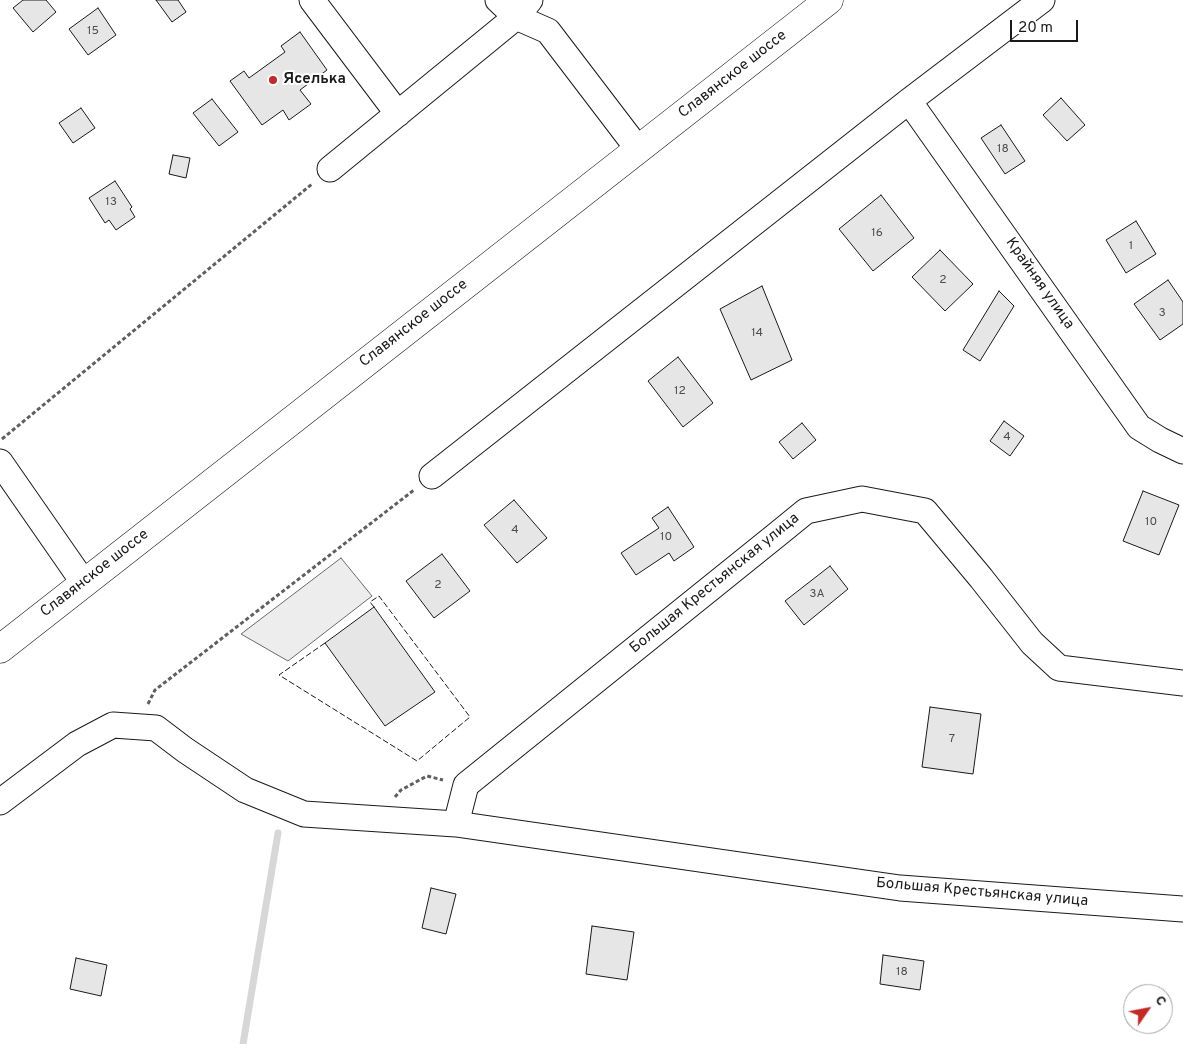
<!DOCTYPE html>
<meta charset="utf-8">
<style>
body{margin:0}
#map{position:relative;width:1183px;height:1044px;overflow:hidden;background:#fff;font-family:Overpass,sans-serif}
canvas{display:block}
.north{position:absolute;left:1123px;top:984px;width:50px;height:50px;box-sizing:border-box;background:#fff;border:1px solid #a3a3a3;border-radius:50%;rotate:57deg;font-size:14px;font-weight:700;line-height:20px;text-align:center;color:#1a1a1a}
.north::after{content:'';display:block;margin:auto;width:18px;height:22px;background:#c62828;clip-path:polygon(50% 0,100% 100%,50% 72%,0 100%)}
.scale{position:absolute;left:1010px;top:20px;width:68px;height:22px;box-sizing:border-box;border:2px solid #1a1a1a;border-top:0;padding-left:6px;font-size:15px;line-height:18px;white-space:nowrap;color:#1a1a1a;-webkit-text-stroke:4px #fff;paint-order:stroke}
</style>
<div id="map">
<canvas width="1183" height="1044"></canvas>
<div class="north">С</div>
<div class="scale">20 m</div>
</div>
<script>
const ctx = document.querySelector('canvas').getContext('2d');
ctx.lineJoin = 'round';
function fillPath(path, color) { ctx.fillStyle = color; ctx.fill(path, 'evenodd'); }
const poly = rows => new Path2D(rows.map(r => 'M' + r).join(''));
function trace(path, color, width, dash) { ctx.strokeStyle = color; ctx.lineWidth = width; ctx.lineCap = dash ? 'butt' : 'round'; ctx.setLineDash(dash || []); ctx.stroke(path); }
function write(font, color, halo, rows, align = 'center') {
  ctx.font = font + ' Overpass,sans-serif'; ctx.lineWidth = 4; ctx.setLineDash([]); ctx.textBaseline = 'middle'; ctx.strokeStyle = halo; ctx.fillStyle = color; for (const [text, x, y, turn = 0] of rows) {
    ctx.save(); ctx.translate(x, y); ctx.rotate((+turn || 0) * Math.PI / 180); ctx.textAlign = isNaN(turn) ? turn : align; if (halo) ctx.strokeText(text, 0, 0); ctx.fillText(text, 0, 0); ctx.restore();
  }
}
const built = poly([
 [341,558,372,596,288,661,241,634,341,558]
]);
const stream = poly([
 [243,1044,278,833]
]);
const building = poly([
 [23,0,46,0,56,12,33,32,13,8,23,0],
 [156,0,178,0,186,12,172,22,156,0],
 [98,8,116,35,88,55,69,29,98,8],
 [300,32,327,70,300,90,311,104,289,120,283,110,262,125,230,81,244,71,249,78,285,52,281,46,300,32],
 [1061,98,1085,125,1067,141,1043,115,1061,98],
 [212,99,238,132,219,146,193,113,212,99],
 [81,108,95,128,73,143,59,123,81,108],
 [1001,125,1025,161,1005,174,981,138,1001,125],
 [173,155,190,158,186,178,169,174,173,155],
 [115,181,132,207,130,209,135,217,116,230,109,220,105,223,89,198,115,181],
 [881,195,914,238,873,271,839,229,881,195],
 [1136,221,1156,254,1126,273,1106,240,1136,221],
 [940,250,973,284,945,311,912,277,940,250],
 [1168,280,1183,302,1183,324,1160,340,1134,304,1168,280],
 [762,286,792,360,751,380,720,309,762,286],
 [999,291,1014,306,980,361,963,350,999,291],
 [678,357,713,403,683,427,648,381,678,357],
 [1004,421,1024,436,1010,456,990,441,1004,421],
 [802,423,816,440,793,459,779,442,802,423],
 [1143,491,1179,505,1159,555,1123,541,1143,491],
 [514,500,547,538,517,563,484,525,514,500],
 [668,507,694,547,674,561,669,553,636,575,621,553,659,528,652,518,668,507],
 [442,554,470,591,434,618,406,581,442,554],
 [830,566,848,589,804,625,785,601,830,566],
 [374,607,435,692,385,726,325,643,374,607],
 [930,707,981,714,973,774,922,767,930,707],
 [431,888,456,894,446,934,422,928,431,888],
 [592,926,634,932,627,980,586,974,592,926],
 [883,955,924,961,920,990,880,984,883,955],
 [76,958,107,965,101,996,70,989,76,958]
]);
const path = poly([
 [2,439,312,184],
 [148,704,155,690,414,490],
 [395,797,401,790,427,776,443,780]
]);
const minor = poly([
 [312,0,398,114],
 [498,0,516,17,530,0],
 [909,101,1139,427,1160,440,1183,451],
 [330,169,516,17,548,31,638,149],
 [0,462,84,583],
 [432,476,909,101,1042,0],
 [0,802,77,744,113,725,156,728,185,750,245,790,304,814,456,824,466,785,779,533,806,511,862,499,925,511,981,578,1032,643,1059,668,1183,683],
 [456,824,900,888,1183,909]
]);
const major = poly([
 [0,649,829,0]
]);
const fence = poly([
 [325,643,279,675,417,761,470,717,379,596,370,602,374,607]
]);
const markers = [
 [273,80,5,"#c62828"]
];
const numberNames = [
 ["15",93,32],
 ["18",1003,150],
 ["13",111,203],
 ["16",877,234],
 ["1",1131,247],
 ["2",943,281],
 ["3",1162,314],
 ["14",757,334],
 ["12",680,392],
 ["4",1007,438],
 ["10",1151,523],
 ["4",515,531],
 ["10",666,538],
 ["2",438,586],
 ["3А",817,595],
 ["7",952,740],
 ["18",902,973]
];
const streetNames = [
 ["Славянское шоссе",733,75,-38],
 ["Крайняя улица",1039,284,55],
 ["Славянское шоссе",414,324,-38],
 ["Славянское шоссе",95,574,-38],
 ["Большая Крестьянская улица",715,584,-39],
 ["Большая Крестьянская улица",982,893,5]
];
const poiNames = [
 ["Яселька",283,80]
];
fillPath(built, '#ededed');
trace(built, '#6a6a6a', 1);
trace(stream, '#d7d7d7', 7);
fillPath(building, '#e6e6e6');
trace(building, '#1a1a1a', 1);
trace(minor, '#1a1a1a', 27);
trace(major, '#1a1a1a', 29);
trace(path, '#5f5f5f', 3, [4, 2.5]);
trace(minor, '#fff', 25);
trace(major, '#fff', 28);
trace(fence, '#1a1a1a', 1, [6, 2.5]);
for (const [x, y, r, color] of markers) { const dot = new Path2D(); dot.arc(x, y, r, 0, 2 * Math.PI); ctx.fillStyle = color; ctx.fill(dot); trace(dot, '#fff', 2); }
write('12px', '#4d4d4d', null, numberNames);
write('15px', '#1a1a1a', '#fff', streetNames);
write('bold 15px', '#1a1a1a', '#fff', poiNames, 'left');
</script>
